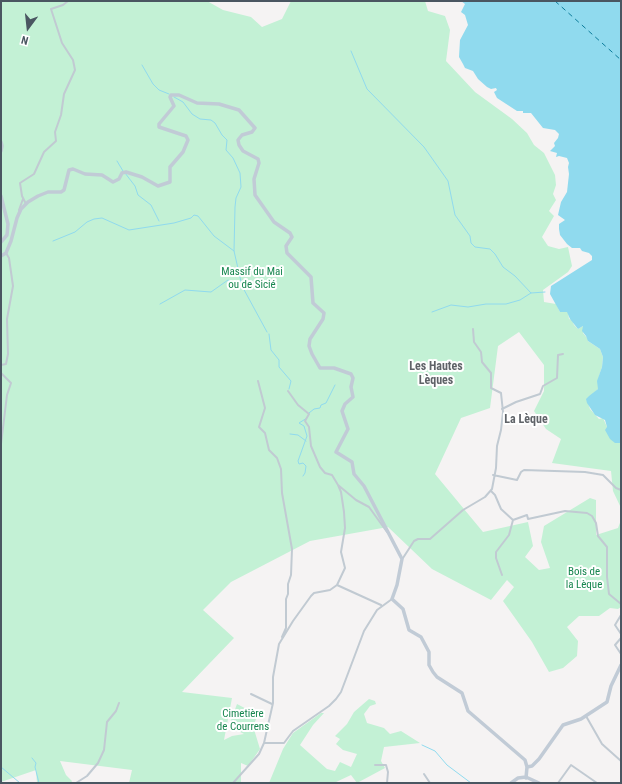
<!DOCTYPE html>
<meta charset="utf-8">
<style>
body{margin:0}
#map{position:relative;width:622px;height:784px;overflow:hidden;background:#f5f3f3;font-family:"Roboto Condensed",sans-serif}
canvas{display:block}
.frame{position:absolute;inset:0;border:2px solid #4a5661;pointer-events:none}
.north{position:absolute;left:8px;top:8px;width:40px;height:40px;-webkit-text-stroke:3px #fff;paint-order:stroke;rotate:195deg;font-size:11px;font-weight:700;line-height:16px;text-align:center;color:#4a5661}
.north::after{content:'';display:block;margin:auto;width:14px;height:18px;background:#4a5661;clip-path:polygon(50% 0,100% 100%,50% 72%,0 100%)}
</style>
<div id="map">
<canvas width="622" height="784"></canvas>
<div class="frame"></div>
<div class="north">N</div>
</div>
<script>
const ctx = document.querySelector('canvas').getContext('2d');
ctx.lineJoin = 'round';
function fillPath(path, color) { ctx.fillStyle = color; ctx.fill(path, 'evenodd'); }
const poly = rows => new Path2D(rows.map(r => 'M' + r).join(''));
function trace(path, color, width, dash) { ctx.strokeStyle = color; ctx.lineWidth = width; ctx.lineCap = dash ? 'butt' : 'round'; ctx.setLineDash(dash || []); ctx.stroke(path); }
function write(font, color, halo, rows, align = 'center') {
  ctx.font = font + ' "Roboto Condensed",sans-serif'; ctx.lineWidth = 4; ctx.setLineDash([]); ctx.textBaseline = 'middle'; ctx.strokeStyle = halo; ctx.fillStyle = color; for (const [text, x, y, turn = 0] of rows) {
    ctx.save(); ctx.translate(x, y); ctx.rotate((+turn || 0) * Math.PI / 180); ctx.textAlign = isNaN(turn) ? turn : align; if (halo) ctx.strokeText(text, 0, 0); ctx.fillText(text, 0, 0); ctx.restore();
  }
}
const green = poly([
 [1,1,207,1,223,10,251,17,262,27,282,19,291,1,425,1,428,11,445,16,450,30,446,61,475,92,512,119,527,133,534,145,544,153,555,175,556,185,553,194,556,200,549,211,554,216,542,237,548,246,559,249,568,247,572,266,568,272,543,290,544,302,556,304,560,312,568,312,569,319,572,320,574,325,578,329,583,326,583,333,588,339,588,341,600,349,603,357,602,367,599,376,598,389,587,400,590,409,599,419,603,418,607,427,619,443,621,443,621,508,613,491,611,471,552,463,561,439,546,429,534,411,544,391,544,365,519,332,498,346,490,408,461,418,435,474,483,532,528,522,533,546,525,557,539,570,550,568,541,542,544,526,590,498,596,500,596,535,618,528,621,520,621,607,618,609,610,608,599,616,579,616,567,627,578,641,577,656,563,668,549,672,532,642,503,601,514,587,507,580,491,600,432,569,388,527,310,541,231,582,203,610,234,638,182,692,232,698,224,740,232,736,244,734,229,726,237,704,258,715,253,726,260,749,248,766,241,763,241,783,129,783,132,770,60,761,66,775,72,781,71,783,37,783,36,770,1,782],
 [369,699,375,701,376,704,370,706,364,714,367,723,384,728,390,734,401,731,420,743,384,747,381,761,385,768,357,783,351,775,334,783,269,783,283,749,293,733,321,713,324,713,313,725,300,745,327,769,335,771,340,762,351,767,357,754,343,750,336,744,340,739,335,736,347,724,354,712]
]);
const water = poly([
 [461,1,621,1,621,443,615,443,610,439,605,430,607,427,605,420,595,415,587,403,586,399,589,396,598,389,597,381,602,367,603,357,600,349,588,341,586,336,582,331,583,326,578,329,570,319,567,312,560,312,550,294,551,286,592,260,592,256,589,253,582,251,580,248,572,248,567,244,560,235,559,229,559,224,565,220,558,215,561,202,567,192,569,174,568,167,569,163,567,158,559,156,556,157,557,153,550,151,555,146,554,143,558,138,559,134,555,130,543,128,531,113,523,113,523,111,517,111,497,98,494,92,497,90,496,88,491,89,487,87,478,79,473,71,465,68,463,64,459,57,460,40,468,25,465,15,461,12,465,4]
]);
const stream = poly([
 [351,51,367,89,424,147,448,181,455,215,470,236,471,243,475,247,490,249,495,254,503,267,515,276,531,293,545,292],
 [142,65,153,84,159,90,169,94],
 [174,97,183,102,192,114,200,119,211,120,215,123,222,135,227,140,226,150,233,158,240,173,241,187,236,198,235,207,234,251,242,286,267,332],
 [117,161,123,171],
 [125,173,135,186,138,195,151,205,159,221],
 [53,241,75,232,87,222,94,219,102,218,129,230,174,223,191,218,194,215,198,216,214,236,234,251],
 [160,304,185,290,211,292,228,280,242,286],
 [432,312,451,305,468,307,486,304,506,304,520,300,531,293],
 [269,334,271,350,279,360,279,367,291,381,289,389],
 [309,413,314,409,320,408,321,405,326,403,335,385],
 [290,434,298,435,306,441],
 [303,476,305,473,306,466,303,463,299,464,298,461,307,436,304,426,299,423,307,418],
 [422,745,435,751,447,765,471,783],
 [32,758,36,763,35,767,39,783],
 [1,767,20,783]
]);
const ferry = poly([
 [555,1,621,60]
]);
const street = poly([
 [26,204,22,196,20,183,34,174,44,152,56,141,55,132,61,115,64,94,75,70,73,60,62,43,51,9,63,5,68,1],
 [19,210,23,199],
 [1,365,6,364,8,354,7,319,13,286,9,258,6,253],
 [1,373,11,383,7,395,1,444],
 [258,381,265,408,259,427,265,433,269,450,277,458,281,469,282,493,292,549,291,575,288,584,288,594,286,599,286,628,282,637],
 [288,391,298,405,309,414,305,421,309,427,311,446,320,467,325,473,332,475,338,485,356,500,369,507,387,532],
 [502,409,516,402,540,394,543,386,557,378,558,355,563,354],
 [493,475,517,480,521,472,524,470,585,472,603,475,616,488,621,490],
 [491,491,495,495,501,509,513,520,527,515,528,519,565,511,587,513,592,516,596,523,598,536,607,547,607,577,609,594,621,604],
 [403,558,414,541,418,539,430,539,463,510,485,497,492,489,496,468,497,446,501,430,503,412,501,393,491,388,491,373,482,362,481,352,474,342,473,329],
 [502,575,496,558,496,552,509,535,513,520],
 [337,585,381,605],
 [621,615,615,625,621,634],
 [621,638,615,645,621,654],
 [251,694,272,704],
 [586,716,602,744,621,761],
 [264,743,273,703,273,677,279,644,293,621,311,596,314,593,330,590,337,585,345,568,341,552,345,528,344,512,341,492,338,485],
 [375,765,386,765,388,772,387,783],
 [424,774,430,783],
 [76,783,87,776,98,763,104,750,107,722,116,711,119,703],
 [233,783,259,754,264,743,284,743,293,731,329,706,336,699,341,692,364,631,377,610,392,599],
 [558,783,571,765,597,783]
]);
const secondary = poly([
 [1,142,2,146,1,151],
 [1,196,8,224,7,235,1,242],
 [1,256,6,253,11,241,17,218,21,209,28,202,38,196,48,192,61,192,64,190,69,170,73,169,85,174,102,175,113,182,119,179,122,173,126,172,142,177,158,186,170,182,170,167,183,152,188,140,186,136,159,127,159,124,174,106,170,97,171,95,179,95,197,103,219,104,239,110,255,128,252,132,242,135,238,140,239,145,243,151,258,159,259,163,254,179,255,195,274,222,290,233,292,237,286,246,287,253,311,277,313,303,324,313,323,319,310,339,309,346,312,354,320,368,334,368,351,374,353,378,351,387,353,397,345,404,342,411,348,429,336,452,352,462,354,474,364,486,402,559,397,585,392,599,403,609,409,630,421,637,429,652,429,665,433,672,437,677,462,693,468,711,525,760,527,767,526,778],
 [527,767,532,766,539,759,563,725,581,719,607,702,611,686,621,665],
 [511,783,518,778,526,777,539,783]
]);
const parkNames = [
 ["Massif du Mai",252,272],
 ["ou de Sicié",252,285],
 ["Bois de",584,572],
 ["la Lèque",584,585],
 ["Cimetière",243,714],
 ["de Courrens",243,727]
];
const neighbourhoodNames = [
 ["Les Hautes",436,367],
 ["Lèques",436,381],
 ["La Lèque",526,420]
];
fillPath(green, '#c3f1d5');
fillPath(water, '#90daee');
trace(stream, '#90daee', 1);
trace(ferry, '#0c7c9b', 1, [5, 4]);
trace(street, '#c1cad2', 2);
trace(secondary, '#c1cbd6', 3.5);
write('11px', '#17864f', '#fff', parkNames);
write('bold 12px', '#5f6368', '#fff', neighbourhoodNames);
</script>
